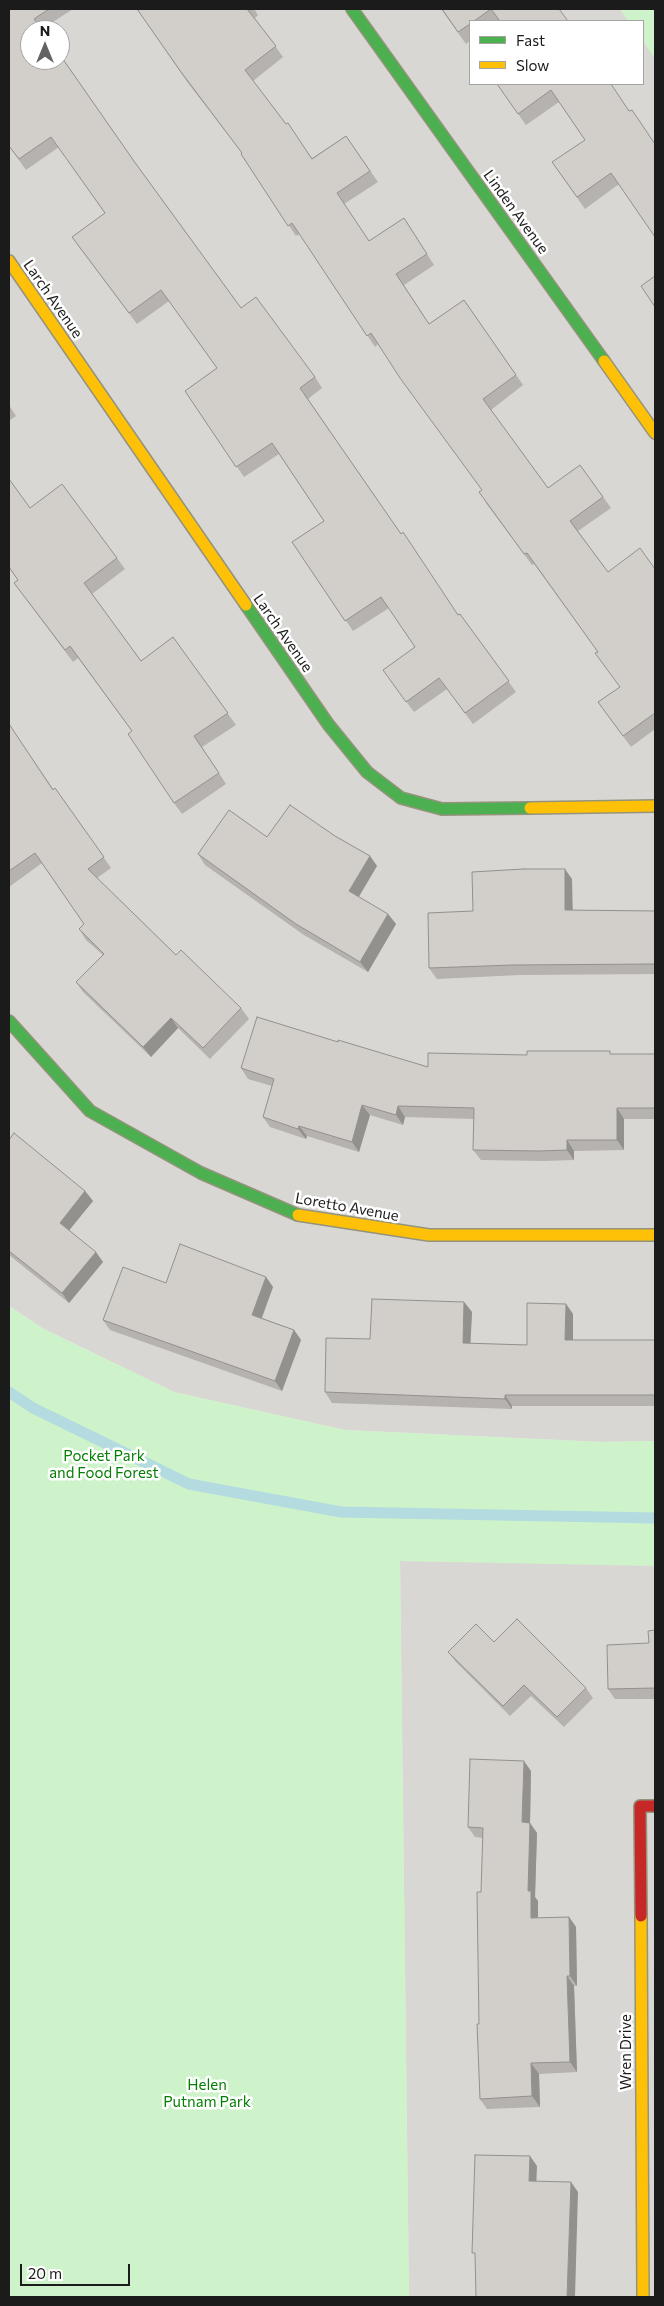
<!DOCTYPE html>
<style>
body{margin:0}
#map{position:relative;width:664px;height:2306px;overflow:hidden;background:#eae7e2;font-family:Commissioner,sans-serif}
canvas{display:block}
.frame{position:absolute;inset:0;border:10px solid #1b1b1b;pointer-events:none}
.legend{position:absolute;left:469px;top:20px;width:175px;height:65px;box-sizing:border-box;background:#fff;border:1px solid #a4a4a4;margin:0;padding:6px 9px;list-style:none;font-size:15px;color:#1b1b1b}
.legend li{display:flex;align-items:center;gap:10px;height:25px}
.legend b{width:25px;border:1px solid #a4a4a4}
.north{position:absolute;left:20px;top:20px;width:50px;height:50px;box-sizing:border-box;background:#fff;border:1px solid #a4a4a4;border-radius:50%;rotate:0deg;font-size:14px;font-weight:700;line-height:20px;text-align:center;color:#1b1b1b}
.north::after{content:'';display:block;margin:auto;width:18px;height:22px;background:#636261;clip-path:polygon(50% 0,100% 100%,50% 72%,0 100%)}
.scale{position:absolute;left:20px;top:2264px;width:110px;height:22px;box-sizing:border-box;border:2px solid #1b1b1b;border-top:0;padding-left:6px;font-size:15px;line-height:18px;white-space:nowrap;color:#1b1b1b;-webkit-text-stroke:4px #fff;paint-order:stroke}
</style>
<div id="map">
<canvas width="664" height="2306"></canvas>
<div class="frame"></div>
<ul class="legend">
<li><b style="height:6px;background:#4caf50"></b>Fast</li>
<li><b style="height:6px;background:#ffc107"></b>Slow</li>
</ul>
<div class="north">N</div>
<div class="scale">20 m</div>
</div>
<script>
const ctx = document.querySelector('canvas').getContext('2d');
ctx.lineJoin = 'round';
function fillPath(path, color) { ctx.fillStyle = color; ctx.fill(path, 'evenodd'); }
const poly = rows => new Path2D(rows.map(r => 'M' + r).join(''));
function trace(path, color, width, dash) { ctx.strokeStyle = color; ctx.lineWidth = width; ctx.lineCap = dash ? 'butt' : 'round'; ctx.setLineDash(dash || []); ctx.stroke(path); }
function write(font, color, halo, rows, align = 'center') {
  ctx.font = font + ' Commissioner,sans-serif'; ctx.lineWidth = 5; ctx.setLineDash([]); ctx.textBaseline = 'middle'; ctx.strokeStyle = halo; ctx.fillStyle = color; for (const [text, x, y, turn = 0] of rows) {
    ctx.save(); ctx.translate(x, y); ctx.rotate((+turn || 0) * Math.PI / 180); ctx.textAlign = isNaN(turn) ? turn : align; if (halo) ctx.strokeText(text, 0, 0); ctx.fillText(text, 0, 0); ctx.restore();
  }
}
const residential = poly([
 [9,9,655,9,655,1441,602,1442,345,1430,174,1392,42,1328,9,1306],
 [470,21,643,21,643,84,470,84],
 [30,30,60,30,60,60,30,60],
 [400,1561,655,1564,655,2297,409,2297]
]);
const park = poly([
 [620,9,655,9,655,59,643,41,643,21,628,21],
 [9,1306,42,1328,174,1392,345,1430,602,1442,655,1441,655,1566,400,1561,409,2297,9,2297]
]);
const stream = poly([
 [9,1392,33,1408,189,1484,341,1512,655,1518]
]);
const fast = poly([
 [352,9,604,361],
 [246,605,328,724,367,772,401,798,442,809,530,808],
 [9,1021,90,1111,201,1173,298,1215]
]);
const slow = poly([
 [9,261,246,605],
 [604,361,655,433],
 [530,808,655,806],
 [298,1215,429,1235,655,1235],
 [641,1916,643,2297]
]);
const jam = poly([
 [641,1916,640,1806,655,1806]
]);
const wall = poly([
 [9,9,73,9,42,29,136,164,241,308,315,377,322,388,308,399,401,534,458,615,460,614,516,692,473,724,447,689,414,712,383,670,415,647,389,608,353,631,292,542,324,521,279,454,244,477,185,391,217,368,169,301,137,324,80,248,72,237,105,213,59,147,26,170,9,146],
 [137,9,254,9,258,15,255,18,283,57,253,81,312,158,346,136,378,182,344,204,369,241,404,218,434,265,404,285,429,324,464,300,523,385,491,410,548,488,580,465,611,508,578,531,608,572,655,569,655,729,631,747,598,702,620,687,598,652,534,564,532,565,486,503,482,490,378,344,375,347,300,234,296,236,241,154,242,153,188,83],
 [441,9,559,9,499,20,498,21,470,21,470,41,466,44],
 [497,84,611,84,619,184,585,209,552,162,585,140,559,102,526,125],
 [9,405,16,416,9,421],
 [9,479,30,508,117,558,125,569,92,594,141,661,173,637,236,725,202,747,226,784,182,814,174,803,132,731,78,658,73,662,14,583,18,580,9,568],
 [9,724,53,789,55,788,111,868,97,878,176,955,241,1008,249,1019,210,1059,178,1028,151,1057,83,992,76,982,103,955,86,940,79,929,84,924,42,863,9,887],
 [335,836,370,856,377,866,359,897,388,914,396,924,368,972,304,935,205,865,198,854],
 [572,879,572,910,655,911,655,974,520,975,437,979,429,968,473,911],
 [338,1042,428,1067,527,1055,655,1054,655,1119,624,1119,624,1150,574,1151,574,1160,545,1161,481,1160,473,1150,474,1119,405,1117,403,1125,370,1115,359,1152,307,1136,306,1139,270,1127,263,1117,272,1086,248,1079,241,1068],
 [9,1140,85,1191,93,1201,69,1230,103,1262,69,1303,9,1255],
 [266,1277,273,1287,262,1318,294,1330,301,1340,282,1391,110,1330,103,1320,166,1283],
 [464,1302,472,1312,470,1343,527,1345,566,1304,573,1314,573,1340,655,1340,655,1406,512,1406,512,1409,332,1403,325,1392,370,1339],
 [655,1630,655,1699,615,1699,608,1689,649,1643],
 [494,1642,586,1688,593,1698,564,1727,531,1696,510,1716,456,1662,448,1652],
 [531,1771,530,1823,537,1833,535,1897,538,1901,538,1918,569,1917,576,1927,577,1986,574,1986,577,2072,539,2074,540,2107,487,2109,480,2099,479,2024,483,1838,475,1837,468,1827]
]);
const shadedWall = poly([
 [370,856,377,866,356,901,349,891],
 [565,869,572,879,573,920,565,910],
 [388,914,396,924,368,972,360,962],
 [171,1018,178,1028,151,1057,143,1047],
 [362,1105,370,1115,359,1152,352,1142],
 [398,1106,405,1117,403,1125,396,1115],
 [617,1108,624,1119,624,1150,617,1140],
 [299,1126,307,1136,306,1139,298,1129],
 [567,1140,574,1151,574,1160,567,1150],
 [85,1191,93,1201,67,1233,60,1223],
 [96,1252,103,1262,69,1303,62,1293],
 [266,1277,273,1287,259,1325,252,1315],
 [464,1302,472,1312,470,1353,463,1343],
 [566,1304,573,1314,573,1351,565,1340],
 [294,1330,301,1340,282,1391,275,1381],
 [505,1395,512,1406,512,1409,505,1399],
 [524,1761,531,1771,530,1823,537,1833,535,1897,538,1901,538,1928,531,1918,528,1891,522,1822],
 [569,1917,576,1927,577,1986,570,1976],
 [567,1976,574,1986,577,2072,570,2062],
 [531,2063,539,2074,540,2107,532,2096],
 [530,2156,537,2166,536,2191,529,2181],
 [571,2182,578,2192,575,2297,567,2297]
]);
const building = poly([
 [9,9,49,9,34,19,42,30,30,30,30,60,60,60,60,55,136,164,241,308,256,297,315,377,300,388,401,534,403,532,458,615,460,614,509,681,465,713,439,678,406,702,383,670,415,647,381,597,345,621,292,542,324,521,272,443,236,467,185,391,217,368,161,290,129,313,72,237,105,213,51,137,19,159,9,146,9,9],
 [137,9,247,9,276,46,245,70,286,124,288,123,312,159,346,136,370,171,337,193,369,241,404,218,427,254,396,274,429,324,464,300,516,375,483,399,548,488,580,465,603,497,570,521,608,572,640,548,655,569,655,713,623,736,598,702,620,687,595,653,598,652,527,553,524,554,479,492,482,490,400,378,371,333,367,336,292,223,288,226,241,154,242,153,181,72,137,9],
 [442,9,559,9,568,21,500,21,491,9,474,21,470,21,470,24,458,32,442,9],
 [497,84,611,84,629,111,632,110,655,144,655,237,611,173,577,197,552,162,585,140,551,90,518,114,497,84],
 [655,276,655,307,641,286,655,276],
 [9,479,30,508,62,484,117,558,84,583,141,661,173,637,228,713,194,736,219,773,174,803,128,734,132,731,70,646,65,650,14,583,18,580,9,567,9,479],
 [9,724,53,790,55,788,104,857,88,869,176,955,181,950,241,1008,203,1048,171,1018,143,1047,76,982,104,954,79,929,84,924,35,853,9,871,9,724],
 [290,805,335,836,370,856,349,891,388,914,360,962,296,924,198,854,229,810,267,837,290,805],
 [524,869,565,869,565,910,655,911,655,964,513,965,429,968,428,913,473,911,472,872,524,869],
 [257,1017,338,1042,338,1040,428,1067,428,1053,527,1055,527,1051,610,1051,610,1054,655,1054,655,1108,617,1108,617,1140,567,1140,567,1150,538,1151,473,1150,474,1108,398,1106,396,1115,362,1105,352,1142,299,1126,298,1129,263,1117,274,1079,241,1068,257,1017],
 [14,1133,85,1191,60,1223,96,1252,62,1293,9,1251,9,1140,14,1133],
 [180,1244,266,1277,252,1315,294,1330,275,1381,103,1320,123,1267,166,1283,180,1244],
 [372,1299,464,1302,463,1343,527,1345,527,1303,566,1304,565,1340,655,1340,655,1395,505,1395,505,1399,325,1392,326,1338,370,1339,372,1299],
 [517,1619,586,1688,557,1717,524,1685,503,1706,448,1652,476,1624,494,1642,517,1619],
 [655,1630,655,1697,655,1688,608,1689,607,1645,649,1643,648,1631,655,1630],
 [470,1759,524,1761,522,1822,530,1823,528,1891,531,1891,531,1918,569,1917,570,1976,567,1976,570,2062,531,2063,532,2096,480,2099,477,2024,479,2024,477,1892,481,1892,483,1828,468,1827,470,1759],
 [475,2155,530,2156,529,2181,571,2182,567,2297,476,2297,475,2253,472,2253,475,2155]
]);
const streetNames = [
 ["Linden Avenue",516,212,54],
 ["Larch Avenue",53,299,55],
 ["Larch Avenue",283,633,55],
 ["Loretto Avenue",347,1207,10],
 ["Wren Drive",626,2052,-90]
];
const parkNames = [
 ["Pocket Park",104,1456],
 ["and Food Forest",104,1473],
 ["Helen",207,2085],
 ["Putnam Park",207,2102]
];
fillPath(residential, '#d9d7d4');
fillPath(park, '#cef3ca');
trace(stream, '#b3dbe0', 11);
trace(fast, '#94937b', 14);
trace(slow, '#94937b', 14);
trace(jam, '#94937b', 14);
trace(fast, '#4caf50', 11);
trace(slow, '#ffc107', 11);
trace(jam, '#c62828', 11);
fillPath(wall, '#b5b2af');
fillPath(shadedWall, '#93918e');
fillPath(building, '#d2cfcb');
trace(building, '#93918e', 1);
write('15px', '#1b1b1b', '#fff', streetNames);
write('15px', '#057e04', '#fff', parkNames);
</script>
